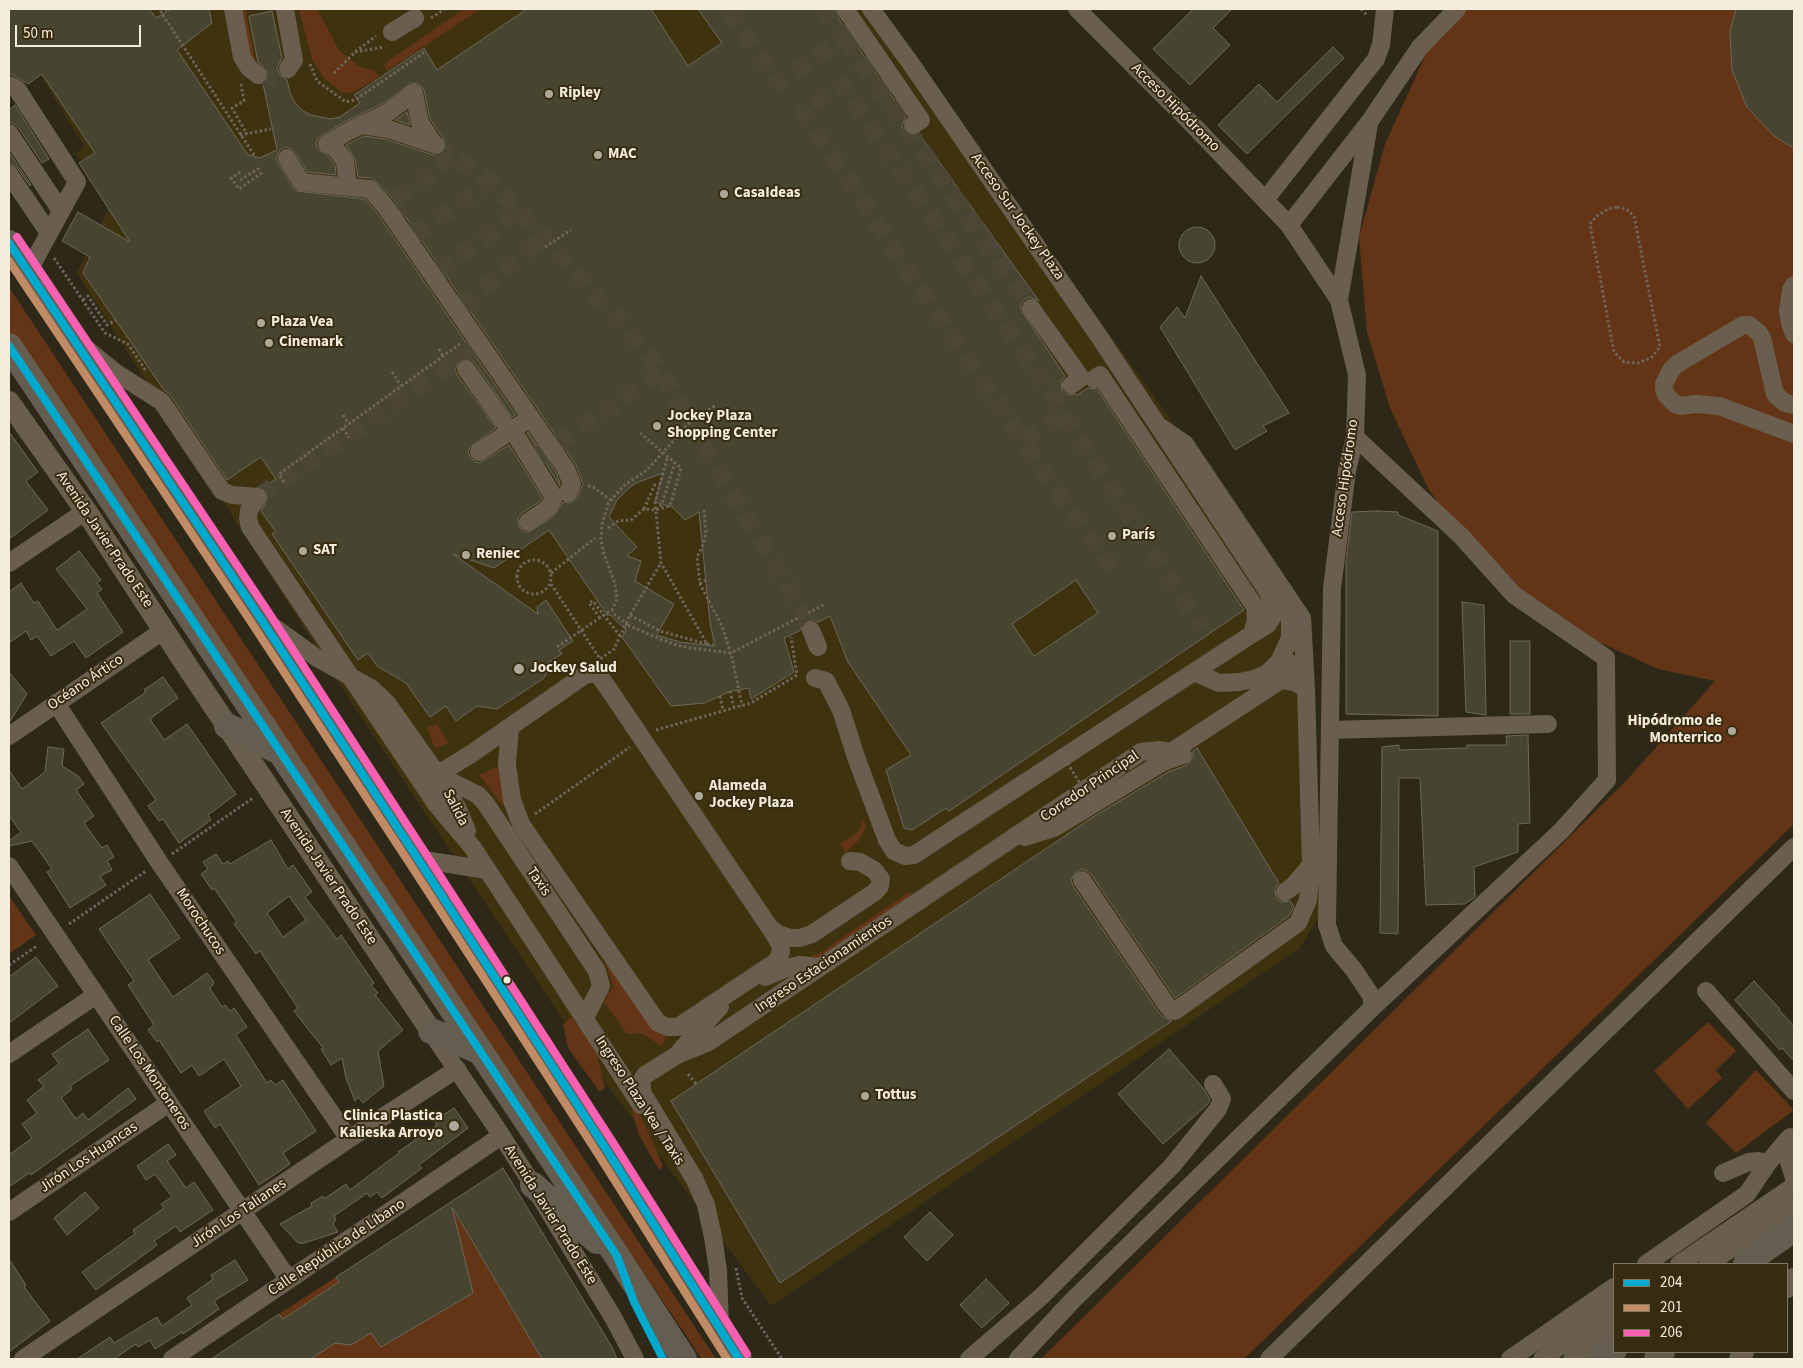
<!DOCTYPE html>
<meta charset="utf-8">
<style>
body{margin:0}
#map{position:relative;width:1803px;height:1368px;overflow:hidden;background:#2e2819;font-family:"Source Sans 3",sans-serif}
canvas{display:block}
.frame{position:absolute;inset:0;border:10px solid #f4eddd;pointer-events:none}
.legend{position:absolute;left:1613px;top:1263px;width:175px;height:90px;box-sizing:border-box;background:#372c10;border:1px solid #837962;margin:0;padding:6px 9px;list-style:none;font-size:15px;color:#f4eddd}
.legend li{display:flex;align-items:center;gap:10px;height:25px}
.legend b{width:25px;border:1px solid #837962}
.scale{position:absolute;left:15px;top:25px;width:126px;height:22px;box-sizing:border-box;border:2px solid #f4eddd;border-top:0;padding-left:6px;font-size:15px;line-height:18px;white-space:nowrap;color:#f4eddd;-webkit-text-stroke:4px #372c10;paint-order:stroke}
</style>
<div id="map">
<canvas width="1803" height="1368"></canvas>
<div class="frame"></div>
<ul class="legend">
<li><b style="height:6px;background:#00a9ce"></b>204</li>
<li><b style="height:6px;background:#c18c65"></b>201</li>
<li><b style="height:6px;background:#f860b3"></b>206</li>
</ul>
<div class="scale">50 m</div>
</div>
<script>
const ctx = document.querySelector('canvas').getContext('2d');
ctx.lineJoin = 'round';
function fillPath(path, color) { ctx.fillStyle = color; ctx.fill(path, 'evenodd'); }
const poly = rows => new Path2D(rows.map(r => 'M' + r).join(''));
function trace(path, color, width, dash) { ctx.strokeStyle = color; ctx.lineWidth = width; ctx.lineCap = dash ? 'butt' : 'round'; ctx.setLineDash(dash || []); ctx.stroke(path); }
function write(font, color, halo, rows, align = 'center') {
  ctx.font = font + ' "Source Sans 3",sans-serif'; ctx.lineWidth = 4; ctx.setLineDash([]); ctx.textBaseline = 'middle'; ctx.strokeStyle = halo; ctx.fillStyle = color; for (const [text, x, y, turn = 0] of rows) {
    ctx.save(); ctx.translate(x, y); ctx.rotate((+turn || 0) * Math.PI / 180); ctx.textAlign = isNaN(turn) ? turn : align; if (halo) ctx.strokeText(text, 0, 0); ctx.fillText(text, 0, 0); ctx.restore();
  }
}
const built = poly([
 [9,9,877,9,1312,617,1322,912,1299,949,771,1306,597,1071,353,705,77,273,111,204,76,154,84,146,9,25]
]);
const green = poly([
 [238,9,245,9,256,63,249,59],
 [299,9,317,9,339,50,358,66,376,71,379,77,352,93,341,92,324,78,312,59],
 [464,9,480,9,387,71,384,64],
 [1458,9,1794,9,1794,824,1244,1359,1041,1359,1625,782,1715,681,1658,669,1559,624,1482,566,1428,488,1390,408,1367,332,1359,237,1385,144,1437,30],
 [9,287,716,1359,702,1359,9,333],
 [437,724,449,743,435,748,427,728],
 [501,765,509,803,506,809,479,775],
 [864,820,866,827,859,840,845,853,840,844,861,829,861,822],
 [911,891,911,896,816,961,812,955,818,954],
 [9,896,36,935,9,954],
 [608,961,649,1024,666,1036,662,1046,641,1033,627,1034,604,1002,613,986,606,964],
 [572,1017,596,1051,605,1088,600,1092,568,1048,563,1024],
 [1708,1022,1736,1051,1716,1070,1722,1078,1688,1109,1654,1071],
 [1756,1070,1794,1110,1736,1153,1706,1123],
 [631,1108,641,1116,663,1166,659,1170,639,1135],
 [449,1203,542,1359,309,1359,279,1314,336,1277,381,1347,473,1293,468,1274,432,1215]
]);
const building = poly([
 [9,9,149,9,156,18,171,9,209,9,212,23,177,50,248,155,260,158,277,150,263,84,268,77,268,71,258,62,249,16,272,11,282,58,277,68,279,74,287,80,290,93,295,103,303,111,311,115,331,119,340,117,360,103,354,95,424,48,437,70,527,9,651,9,688,66,722,43,698,9,834,9,836,15,906,117,902,125,904,131,913,136,919,134,1039,301,1030,297,1025,299,1021,304,1021,310,1065,376,1061,381,1062,391,1067,395,1076,394,1077,395,1088,388,1097,389,1244,610,949,811,946,808,912,830,904,828,886,770,911,755,848,662,830,616,818,622,812,619,807,620,802,624,801,630,784,638,794,672,751,699,749,688,728,692,705,703,671,706,622,637,626,630,610,615,608,616,549,530,494,568,453,554,538,614,537,607,546,600,573,641,559,650,562,654,544,665,547,671,544,678,497,709,477,706,456,721,446,706,430,717,406,683,377,666,368,653,358,660,272,534,276,532,261,511,268,498,269,490,267,485,276,479,261,457,227,480,171,396,164,390,83,273,90,257,62,241,78,212,130,242,79,163,95,153,42,74,28,84,9,73,9,9],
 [412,83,419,84,424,90,430,119,446,142,446,148,443,153,439,155,433,155,385,139,364,136,346,145,355,159,358,177,371,178,377,182,394,200,576,465,583,484,577,498,570,503,563,502,554,516,529,532,524,532,520,528,518,523,518,518,522,513,540,501,542,497,509,445,480,463,475,462,470,457,468,452,470,447,496,428,457,375,455,370,459,361,465,358,474,362,512,417,516,415,377,213,365,199,296,191,292,187,276,159,278,153,281,149,286,147,292,149,296,153,307,172,336,175,335,165,328,156,318,149,316,144,318,138,344,122,382,104,412,83],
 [663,473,655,502,672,507,685,520,699,512,710,623,715,646,680,642,657,635,674,604,635,581,641,561,627,556,637,547,609,517,617,500,629,488,636,483,663,473],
 [1076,580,1098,613,1034,656,1012,624,1076,580],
 [1193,9,1232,9,1213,28,1230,45,1190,85,1153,49,1193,9],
 [1736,9,1794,9,1794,148,1774,136,1747,107,1732,70,1730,31,1736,9],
 [1333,47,1344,58,1247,154,1218,125,1259,84,1277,102,1333,47],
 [15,105,49,159,42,163,18,127,14,124,9,122,9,110,15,105],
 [407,112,410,125,395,120,407,112],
 [9,152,31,185,30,186,17,168,9,163,9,152],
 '1179 245a18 18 0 1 1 36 0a18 18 0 1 1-36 0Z',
 [1201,276,1289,413,1263,426,1267,431,1235,450,1160,327,1177,307,1185,318,1201,276],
 [9,432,38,472,26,481,48,510,9,539,9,432],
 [528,432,557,474,560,484,560,486,527,433,528,432],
 [1377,511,1398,512,1398,515,1438,531,1438,716,1346,714,1346,561,1352,512,1377,511],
 [79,551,101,580,97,583,102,589,97,593,123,632,86,658,74,641,51,656,37,636,31,640,26,631,9,643,9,592,21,583,34,603,38,601,57,630,87,609,56,569,79,551],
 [1462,602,1484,605,1486,715,1466,712,1462,602],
 [1510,641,1530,641,1530,714,1510,714,1510,641],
 [9,672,27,694,9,723,9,672],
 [163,677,178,698,150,719,164,740,187,724,236,794,208,815,211,820,179,843,163,819,159,821,148,806,156,800,101,723,146,692,144,690,163,677],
 [1528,735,1530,823,1518,824,1518,852,1474,867,1475,897,1465,904,1426,905,1420,778,1399,778,1398,934,1380,933,1382,747,1399,745,1399,750,1467,748,1467,745,1507,745,1506,736,1528,735],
 [48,747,64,749,62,766,78,776,84,784,76,790,94,816,84,823,102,848,107,845,114,857,107,861,112,870,100,876,106,885,70,908,47,872,52,869,32,841,9,846,9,841,21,832,9,816,9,770,22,789,45,772,48,747],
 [1197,748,1279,883,1275,888,1276,898,1281,902,1290,901,1294,907,1289,916,1175,998,1091,874,1087,871,1082,869,1076,872,1071,880,1073,886,1157,1010,1163,1017,1172,1021,780,1283,671,1101,1093,817,1168,772,1187,765,1193,757,1193,751,1197,748],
 [271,840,288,869,293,865,312,892,305,897,337,939,341,935,374,983,371,985,378,993,375,995,403,1030,378,1051,384,1086,363,1103,358,1097,355,1101,346,1078,342,1058,331,1065,321,1049,323,1048,294,1011,298,1008,260,951,256,954,234,924,237,922,214,888,212,890,201,874,208,869,203,862,216,854,223,864,228,861,230,864,271,840],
 [289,896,306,920,283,937,267,913,289,896],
 [150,894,180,938,148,960,173,997,207,973,214,982,210,989,222,1007,225,1005,230,1011,234,1008,247,1027,236,1035,267,1083,271,1080,275,1085,283,1080,316,1131,283,1153,290,1164,259,1185,220,1124,215,1128,204,1111,241,1086,224,1059,199,1076,192,1065,181,1073,159,1040,157,1042,148,1030,154,1025,128,985,134,981,99,929,150,894],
 [36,957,58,986,9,1023,9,977,36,957],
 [1754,981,1780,1009,1779,1010,1794,1026,1794,1061,1782,1048,1780,1050,1735,1000,1754,981],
 [88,1029,109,1060,70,1086,72,1089,61,1098,76,1119,83,1113,88,1120,128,1088,136,1099,31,1175,29,1173,9,1187,9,1155,32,1138,22,1124,37,1113,27,1100,44,1086,38,1080,59,1064,52,1054,88,1029],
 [1169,1049,1204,1089,1210,1100,1207,1105,1163,1144,1118,1094,1169,1049],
 [454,1108,468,1128,419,1165,422,1168,382,1198,377,1192,370,1197,367,1193,334,1216,336,1219,333,1224,338,1232,301,1244,300,1242,298,1243,280,1224,312,1206,311,1203,323,1196,324,1199,346,1184,350,1190,399,1153,398,1152,437,1125,434,1121,454,1108],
 [168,1144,176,1155,167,1161,186,1188,194,1182,213,1210,180,1232,176,1226,154,1241,157,1245,96,1290,82,1272,135,1234,133,1230,164,1208,161,1204,172,1197,155,1174,146,1180,137,1166,168,1144],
 [503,1168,612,1347,617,1359,542,1359,452,1207,473,1293,381,1347,371,1333,351,1345,335,1343,311,1359,211,1359,279,1314,283,1319,339,1282,336,1277,503,1168],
 [85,1192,99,1208,67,1235,54,1218,85,1192],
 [930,1212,953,1235,927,1261,904,1237,930,1212],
 [9,1259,26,1285,24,1287,50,1321,9,1352,9,1259],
 [235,1260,248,1280,214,1301,219,1309,183,1334,182,1332,155,1349,150,1340,138,1347,136,1344,114,1359,77,1359,110,1337,114,1343,157,1317,162,1326,192,1305,187,1298,213,1279,211,1275,235,1260],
 [986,1279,1009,1303,982,1328,960,1305,986,1279]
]);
const minorTunnel = poly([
 [728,9,779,83,844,38,824,9],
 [844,38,1031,308],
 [258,75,268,77,276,76,288,69],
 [436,145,454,156,491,183,520,211,620,322,651,359,661,373,801,609,811,630],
 [402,219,390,202,454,156],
 [413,235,491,183],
 [437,271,520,211],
 [462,307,543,237],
 [1024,442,1063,413],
 [534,459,661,373],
 [258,497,485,341],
 [1113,570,1024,442,802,112,842,85,1054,398,1203,629]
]);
const path = poly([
 [167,9,161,12,256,158],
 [1361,9,1367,15],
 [431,18,445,9],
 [355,52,384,47],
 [310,64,317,81,346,102,355,100,425,52],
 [334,73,355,52,376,36],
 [241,84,244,101,232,108,247,134],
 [240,135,271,129],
 [240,172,231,178,239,189,263,172],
 [240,180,261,167],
 [1617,207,1626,209,1634,216,1660,347,1651,358,1638,363,1624,362,1614,352,1590,224,1597,216,1608,209,1617,207],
 [545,247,571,230],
 [54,258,105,333,128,344,146,371],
 [83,300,88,296,107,325,116,320],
 [439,349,443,356],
 [392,372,401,386],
 [343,415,349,424],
 [343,428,349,438],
 [284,482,279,474,460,344],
 [588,486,593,487,611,500],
 [644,509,656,482],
 [656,510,662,504,675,462],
 [704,510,706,533,703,545,697,557,700,584,722,626,732,657,742,706],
 [608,528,618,521,631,520,644,509,655,510,670,506,681,468,639,432],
 '517 577a17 17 0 1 1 34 0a17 17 0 1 1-34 0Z',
 [551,573,595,538],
 [551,584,600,659,614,649,630,615,661,563],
 [700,584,708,578],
 [607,613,612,610,617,599,615,584,603,551,601,539,602,525,608,504,623,486,647,470,692,420,716,405],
 [808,613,825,604],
 [630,615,660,631,707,644,661,563,655,502,668,456],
 [600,618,589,603,593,601,620,636],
 [628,625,648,634,673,644,690,648,731,653,800,617],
 [707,644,713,644],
 [730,691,734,708],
 [720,696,723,710],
 [656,730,751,703,797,675,791,637],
 [535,814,630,747],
 [172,854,253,798],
 [69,924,146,871],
 [9,965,37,946],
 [688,1074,696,1084],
 [736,1268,742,1298,782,1359]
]);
const minor = poly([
 [233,9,242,57,249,68,258,75],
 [285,9,294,60,288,69],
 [845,9,921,120,913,125],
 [871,9,909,61,1100,338,1268,592,1273,605,1273,616,1268,624,1252,634],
 [1077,9,1192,124,1289,225,1339,300,1357,375,1355,437,1347,471,1332,588,1327,925,1334,946,1354,970,1372,997,1372,1008],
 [392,32,415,18],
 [9,85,17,89,77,182,28,272],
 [414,93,420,123,434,144],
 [363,125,388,129,436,145],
 [9,133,61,211],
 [327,144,349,131,387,113,414,93],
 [327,144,335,148,345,161,348,187],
 [287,158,301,182,370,189,385,206,566,469,572,484,568,493],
 [9,174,49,233],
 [1265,200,1376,59,1381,45,1385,9],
 [1289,225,1370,121,1420,47,1457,9],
 [1794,285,1791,290,1788,311,1790,323,1794,334],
 [1339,300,1369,124],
 [1031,308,1081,378,1071,385],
 [88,350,115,372,162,402,222,491,232,495,258,497],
 [466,369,503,421],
 [1794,405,1785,403,1775,394,1762,338,1758,332,1749,325,1743,325,1677,364,1671,370,1664,384,1664,389,1666,395,1675,404,1681,406,1696,404,1719,406,1794,434],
 [518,439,554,497,548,508,528,522],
 [479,452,530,418],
 [250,527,248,518,249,510,258,497],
 [9,563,86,511],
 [271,625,317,658,371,688,387,703,434,770,440,771,445,770,471,754,586,674,596,674,600,677,610,691,770,928,778,934,791,938,800,938,812,934,875,892,880,886,881,879,874,870,860,862,850,861],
 [811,630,818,647],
 [1279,662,1290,638,1290,614,1280,599],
 [1194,672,1219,683,1239,682,1254,679,1266,674,1279,662,1290,663,1297,667,1305,677],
 [815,678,826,681,841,710,856,757,887,840,894,851,905,856,914,855,1252,634,1256,620,1255,607,1100,375,1094,379],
 [56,703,159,862,349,1139],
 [510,727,507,764,512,800,521,824,658,1023,668,1027,678,1027,777,961,781,952,780,944,770,928],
 [1330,730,1548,724],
 [9,736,164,630],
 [434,770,450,781,478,795,486,804,597,971,601,986,585,1018],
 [437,775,458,809,467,831],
 [436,804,473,848,641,1105],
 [1025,837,1054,828,1163,762,1183,755],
 [418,859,487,870],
 [9,866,289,1280],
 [1082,880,1166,1004,1171,1010,1175,1011,1298,923,1308,900,1311,865,1306,689,1302,618,1185,444,1160,427],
 [1285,892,1293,886,1311,865],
 [765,977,790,967,799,965,820,967],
 [1706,991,1794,1091],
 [431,1032,496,1127,533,1185,614,1319,635,1359],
 [680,1051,720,1007],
 [9,1054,96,995],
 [1790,1137,1788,1139,1787,1155,1794,1178],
 [1723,1173,1749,1162,1758,1161,1768,1163],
 [9,1212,169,1103],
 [1646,1264,1747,1194,1768,1163,1788,1139],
 [1679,1264,1794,1186],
 [1708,1264,1794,1207],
 [720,1326,718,1270,713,1237,706,1205,695,1180,643,1094,641,1082,645,1075,677,1055,707,1043,1141,752,1160,750,1171,752,1281,680,1295,682,1306,689],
 [23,1359,349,1139,457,1069],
 [172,1359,501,1136],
 [969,1359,1042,1296,1172,1166,1218,1109,1222,1099,1213,1084],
 [1018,1359,1072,1301,1372,1008,1561,831,1607,780,1606,658,1514,595,1461,536,1355,437],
 [1269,1359,1794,847],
 [1510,1359,1614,1287],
 [1542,1359,1614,1308],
 [1572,1359,1614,1328]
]);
const major = poly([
 [9,402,86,511,187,666,431,1031],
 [1787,1287,1794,1279],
 [1740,1359,1743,1352]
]);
const highway = poly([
 [9,243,259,616,418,859,606,1149,739,1359],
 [9,346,617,1256,684,1359],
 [227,726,278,751],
 [431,1031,481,1052],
 [533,1185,597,1241],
 [1746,1264,1755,1256,1794,1229],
 [1601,1359,1614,1350],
 [1657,1359,1662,1352]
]);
const pathBridge = poly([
 [614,614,628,625],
 [557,647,607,613],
 [1060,750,1096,811]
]);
const minorBridge = poly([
 [250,527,436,804]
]);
const bus1 = poly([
 [9,243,259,616,418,859,606,1149,739,1359],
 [9,346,617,1256,634,1302,663,1359]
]);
const bus2 = poly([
 [9,261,251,622,410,864,598,1154,727,1359]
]);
const bus3 = poly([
 [17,237,267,610,426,854,614,1144,747,1354]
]);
const markers = [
 [549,94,5,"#afa898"],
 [598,155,5,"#afa898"],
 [724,194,5,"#afa898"],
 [261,323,5,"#afa898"],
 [269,343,5,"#afa898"],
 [657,426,5,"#afa898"],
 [1112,536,5,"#afa898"],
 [303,551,5,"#afa898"],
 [466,555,5,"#afa898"],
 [519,669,6,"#afa898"],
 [1732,731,5,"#afa898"],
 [699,796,5,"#afa898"],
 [507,980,4.5,"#f4eddd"],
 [865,1096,5,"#afa898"],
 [454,1126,6,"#afa898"]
];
const poiNames = [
 ["Ripley",559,94],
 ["MAC",608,155],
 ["CasaIdeas",734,194],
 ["Plaza Vea",271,323],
 ["Cinemark",279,343],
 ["Jockey Plaza",667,417],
 ["Shopping Center",667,434],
 ["París",1122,536],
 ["SAT",313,551],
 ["Reniec",476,555],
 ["Jockey Salud",530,669],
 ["Hipódromo de",1722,722,"right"],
 ["Monterrico",1722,739,"right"],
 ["Alameda",709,787],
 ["Jockey Plaza",709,804],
 ["Tottus",875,1096],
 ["Clinica Plastica",443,1117,"right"],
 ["Kalieska Arroyo",443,1134,"right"]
];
const streetNames = [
 ["Acceso Hipódromo",1175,108,45],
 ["Acceso Sur Jockey Plaza",1017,217,55],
 ["Acceso Hipódromo",1346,478,-82],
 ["Avenida Javier Prado Este",104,540,56],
 ["Océano Ártico",86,683,-34],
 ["Corredor Principal",1090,787,-34],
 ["Salida",455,808,63],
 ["Avenida Javier Prado Este",328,877,56],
 ["Taxis",538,882,56],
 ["Morochucos",200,922,56],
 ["Ingreso Estacionamientos",824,965,-34],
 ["Calle Los Montoneros",149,1073,56],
 ["Ingreso Plaza Vea / Taxis",639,1101,57],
 ["Jirón Los Huancas",89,1158,-34],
 ["Jirón Los Talianes",239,1214,-34],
 ["Avenida Javier Prado Este",550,1215,58],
 ["Calle República de Líbano",337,1248,-34]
];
fillPath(built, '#3e320f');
fillPath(green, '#633516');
fillPath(building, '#474430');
trace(building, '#6c695c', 1);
trace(minorTunnel, '#4c4636', 18, [18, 9]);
trace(path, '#6f6559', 3, [2.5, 2.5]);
trace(minor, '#6a5e4e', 18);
trace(major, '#6a5e4c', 22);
trace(highway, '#655e50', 26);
trace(pathBridge, '#6f6559', 3, [2.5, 2.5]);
trace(minorBridge, '#6a5e4e', 18);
trace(bus1, '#00a9ce', 8);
trace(bus2, '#c18c65', 8);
trace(bus3, '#f860b3', 8);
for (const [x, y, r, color] of markers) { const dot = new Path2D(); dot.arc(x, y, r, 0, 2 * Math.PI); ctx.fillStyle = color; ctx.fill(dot); trace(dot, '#372c10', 2); }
write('bold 15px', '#f4eddd', '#372c10', poiNames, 'left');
write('15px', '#f4eddd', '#372c10', streetNames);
</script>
